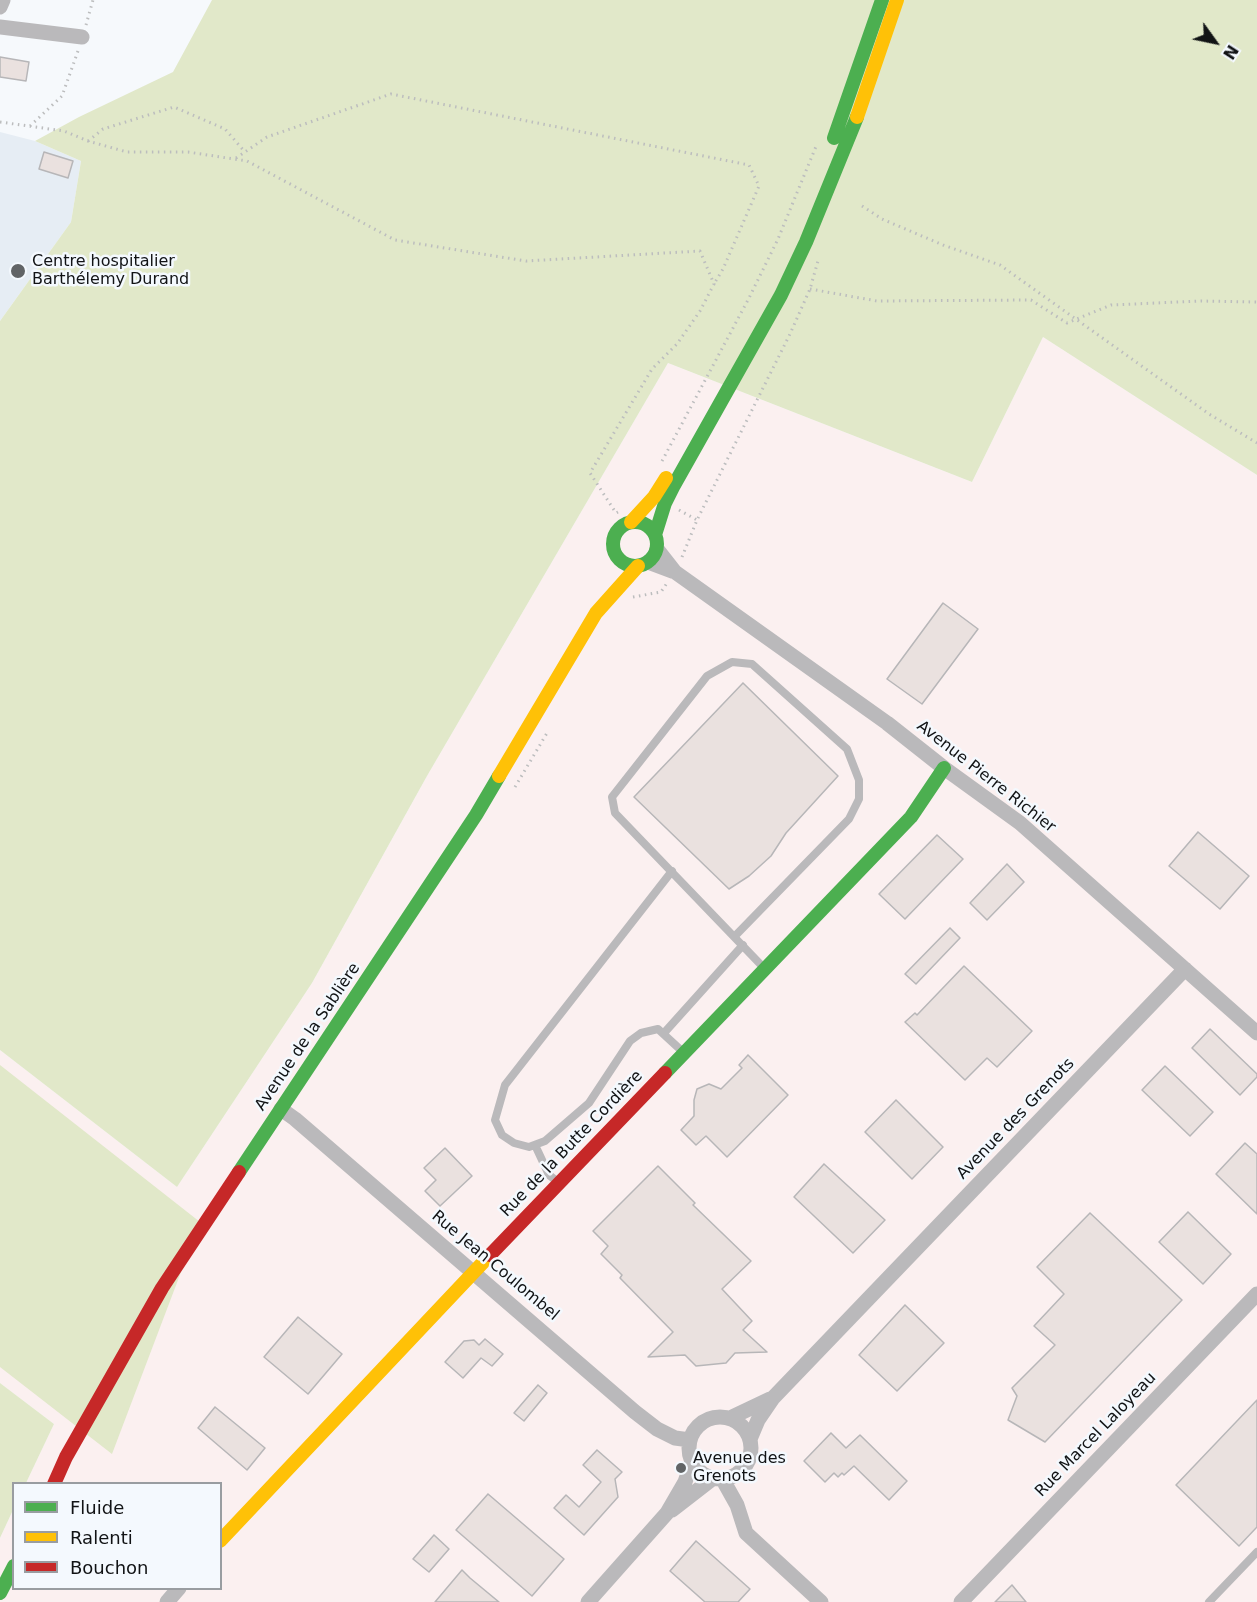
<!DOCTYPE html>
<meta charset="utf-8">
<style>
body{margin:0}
#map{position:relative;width:1257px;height:1602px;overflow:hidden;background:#f6f9fc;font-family:"DejaVu Sans",sans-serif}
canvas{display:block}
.legend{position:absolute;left:12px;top:1482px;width:210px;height:108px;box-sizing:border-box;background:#f4f9fe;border:2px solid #999da1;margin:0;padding:8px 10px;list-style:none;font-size:18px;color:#111315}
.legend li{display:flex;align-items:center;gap:12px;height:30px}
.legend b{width:30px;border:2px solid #999da1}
.north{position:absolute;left:1185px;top:12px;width:60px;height:60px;-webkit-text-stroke:4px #f4f9fe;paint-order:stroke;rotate:123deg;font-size:16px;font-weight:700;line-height:24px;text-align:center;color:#111315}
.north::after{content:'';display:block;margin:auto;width:21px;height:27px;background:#111315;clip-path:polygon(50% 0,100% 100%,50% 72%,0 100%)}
</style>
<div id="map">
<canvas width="1257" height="1602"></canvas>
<ul class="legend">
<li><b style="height:8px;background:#4caf50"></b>Fluide</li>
<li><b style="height:8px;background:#ffc107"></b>Ralenti</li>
<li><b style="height:8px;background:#c62828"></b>Bouchon</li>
</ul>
<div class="north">N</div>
</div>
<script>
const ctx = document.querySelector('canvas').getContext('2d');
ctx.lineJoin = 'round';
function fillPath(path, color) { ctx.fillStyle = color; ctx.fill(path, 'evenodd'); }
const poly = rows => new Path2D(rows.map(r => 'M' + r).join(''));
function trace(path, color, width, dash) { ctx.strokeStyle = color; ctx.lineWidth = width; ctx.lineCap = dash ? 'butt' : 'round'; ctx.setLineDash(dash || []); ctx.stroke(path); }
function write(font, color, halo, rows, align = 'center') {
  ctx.font = font + ' "DejaVu Sans",sans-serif'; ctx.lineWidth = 5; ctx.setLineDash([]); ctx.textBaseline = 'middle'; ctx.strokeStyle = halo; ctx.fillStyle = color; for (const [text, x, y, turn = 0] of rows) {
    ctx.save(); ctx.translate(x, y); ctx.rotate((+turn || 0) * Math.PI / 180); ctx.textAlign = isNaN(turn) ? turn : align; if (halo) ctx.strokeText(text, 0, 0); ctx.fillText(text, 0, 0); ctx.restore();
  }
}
const built = poly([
 [0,132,35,141,81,161,71,222,0,321]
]);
const industrial = poly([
 [1043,337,1257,475,1257,1602,0,1602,0,1538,13,1510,14,1588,220,1588,220,1484,26,1483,54,1424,0,1383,0,1050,177,1187,312,983,427,776,668,363,972,482]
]);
const green = poly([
 [212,0,1257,0,1257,475,1043,337,972,482,668,363,427,776,312,983,177,1187,0,1050,0,321,71,222,81,161,35,141,79,117,173,72],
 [0,1065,200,1222,112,1454,0,1367],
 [0,1383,54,1424,26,1483,14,1484,13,1510,0,1538]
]);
const building = poly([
 [0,57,29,62,26,81,0,77,0,57],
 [44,152,73,161,68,178,39,169,44,152],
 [943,603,978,629,922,704,887,679,943,603],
 [743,683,838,776,786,833,771,856,749,876,729,889,634,797,743,683],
 [1198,832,1249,876,1220,909,1169,866,1198,832],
 [937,835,963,859,905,919,879,894,937,835],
 [1007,864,1024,882,987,920,970,903,1007,864],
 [950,928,960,938,916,984,905,974,950,928],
 [964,966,1032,1031,997,1067,987,1058,965,1080,905,1022,915,1013,917,1015,964,966],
 [1210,1029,1257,1074,1257,1077,1240,1095,1192,1048,1210,1029],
 [748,1055,788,1095,727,1157,706,1136,696,1145,681,1130,694,1116,694,1100,697,1089,709,1084,721,1089,742,1068,739,1065,748,1055],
 [1165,1066,1213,1112,1190,1136,1142,1090,1165,1066],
 [896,1100,943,1147,912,1179,865,1132,896,1100],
 [1245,1143,1257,1154,1257,1214,1216,1174,1245,1143],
 [445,1148,472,1176,440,1206,425,1191,436,1180,424,1168,445,1148],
 [824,1164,885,1220,853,1253,794,1197,824,1164],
 [658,1166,695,1203,693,1205,751,1261,722,1289,752,1321,743,1330,767,1352,735,1353,726,1363,696,1366,685,1355,648,1357,673,1332,620,1278,622,1275,601,1254,608,1246,593,1231,658,1166],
 [1188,1212,1231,1254,1203,1284,1159,1242,1188,1212],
 [1090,1213,1182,1300,1045,1442,1008,1420,1017,1396,1012,1388,1055,1345,1034,1326,1064,1294,1037,1267,1090,1213],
 [905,1305,944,1343,897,1391,859,1355,905,1305],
 [298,1317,342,1354,308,1394,264,1357,298,1317],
 [485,1339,503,1354,492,1366,481,1358,463,1378,445,1362,464,1341,474,1340,479,1345,485,1339],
 [538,1385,547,1393,524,1421,514,1413,538,1385],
 [1257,1400,1257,1527,1239,1546,1176,1485,1257,1400],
 [215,1407,265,1448,247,1470,198,1428,215,1407],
 [831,1433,846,1448,860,1435,907,1481,889,1500,854,1466,844,1475,842,1473,838,1477,834,1473,825,1482,804,1461,831,1433],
 [597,1450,622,1472,615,1479,618,1497,584,1535,554,1508,566,1495,579,1507,601,1482,583,1465,597,1450],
 [488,1494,564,1559,532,1596,456,1530,488,1494],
 [434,1535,449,1549,429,1572,413,1559,434,1535],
 [696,1541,750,1589,738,1602,705,1602,670,1571,696,1541],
 [462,1570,470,1578,499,1602,435,1602,462,1570],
 [1012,1585,1026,1602,995,1602,1012,1585]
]);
const path = poly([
 [86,25,93,0],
 [0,122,64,131,88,141,127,152,188,152,247,161,395,240,526,261,700,251,714,284,700,311,677,344,652,369,590,473,616,513,618,512],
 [30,126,62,96,78,51],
 [88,141,103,129,174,107,225,129,245,152],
 [236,158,267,137,391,94,749,165,759,186,723,269,714,284],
 [862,206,882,219,943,245,1000,265,1209,414,1257,443],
 [810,289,877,301,1031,300,1067,323,1111,305,1201,301,1257,302],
 [662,461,749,298,778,239,817,144],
 [679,510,697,520],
 [682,557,697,520,790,334,810,289,818,261],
 [633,597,661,592,667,583],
 [515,787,547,733]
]);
const lane = poly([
 [672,871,505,1085,495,1120,502,1135,514,1143,529,1147,545,1141,589,1103,630,1041,641,1033,658,1029,683,1052],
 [735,936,849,819,859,799,859,780,847,749,752,664,732,662,707,676,612,797,615,813,764,968],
 [664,1033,743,945],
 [535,1145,549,1175,558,1182],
 [1209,1602,1257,1552]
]);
const street = poly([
 [0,7,3,0],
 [0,27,82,37],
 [657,549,675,572,887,723,944,768,1020,823,1257,1033],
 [648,562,672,571],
 [281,1109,295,1119,635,1412,657,1429,675,1438,690,1440],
 '689 1448a31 31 0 1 1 62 0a31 31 0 1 1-62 0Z',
 [730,1418,770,1399],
 [750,1439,758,1420,773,1398,1185,969],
 [723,1480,737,1505,746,1533,821,1602],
 [672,1510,712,1479],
 [167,1602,179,1588],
 [588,1602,667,1513,685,1482,692,1462],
 [961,1602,1257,1294]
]);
const fast = poly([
 [834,138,882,0],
 '613 544a22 22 0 1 1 44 0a22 22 0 1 1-44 0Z',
 [655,535,665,503,673,487,781,295,806,242,857,117],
 [665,1073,911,817,944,768],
 [239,1172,476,815,499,776],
 [0,1593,14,1566]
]);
const slow = poly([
 [857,117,897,0],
 [631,522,654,497,666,478],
 [499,776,596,613,638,566],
 [220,1541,490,1255]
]);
const jam = poly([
 [490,1255,665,1073],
 [54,1484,66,1457,162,1288,239,1172]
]);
const markers = [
 [18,271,8,"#616466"],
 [681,1468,6,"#616466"]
];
const poiNames = [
 ["Centre hospitalier",32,262],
 ["Barthélemy Durand",32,280],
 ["Avenue des",693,1459],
 ["Grenots",693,1477]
];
const streetNames = [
 ["Avenue Pierre Richier",986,777,38],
 ["Avenue de la Sablière",308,1037,-56],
 ["Avenue des Grenots",1016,1119,-46],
 ["Rue de la Butte Cordière",572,1144,-46],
 ["Rue Jean Coulombel",495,1266,40],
 ["Rue Marcel Laloyeau",1096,1435,-46]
];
fillPath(built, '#e6edf4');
fillPath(industrial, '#fbf0f0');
fillPath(green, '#e1e8c9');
fillPath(building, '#eae1df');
trace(building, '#b7b6b8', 1.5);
trace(path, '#bcbdbe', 3, [1.5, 4.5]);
trace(lane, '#bab9bb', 8);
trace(street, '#bab9bb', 15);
trace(fast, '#4caf50', 14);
trace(slow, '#ffc107', 14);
trace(jam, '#c62828', 14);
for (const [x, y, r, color] of markers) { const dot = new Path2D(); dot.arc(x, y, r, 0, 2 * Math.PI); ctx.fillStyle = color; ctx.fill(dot); trace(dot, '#f4f9fe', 2); }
write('16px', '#111315', '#f4f9fe', poiNames, 'left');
write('16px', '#111315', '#f4f9fe', streetNames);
</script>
